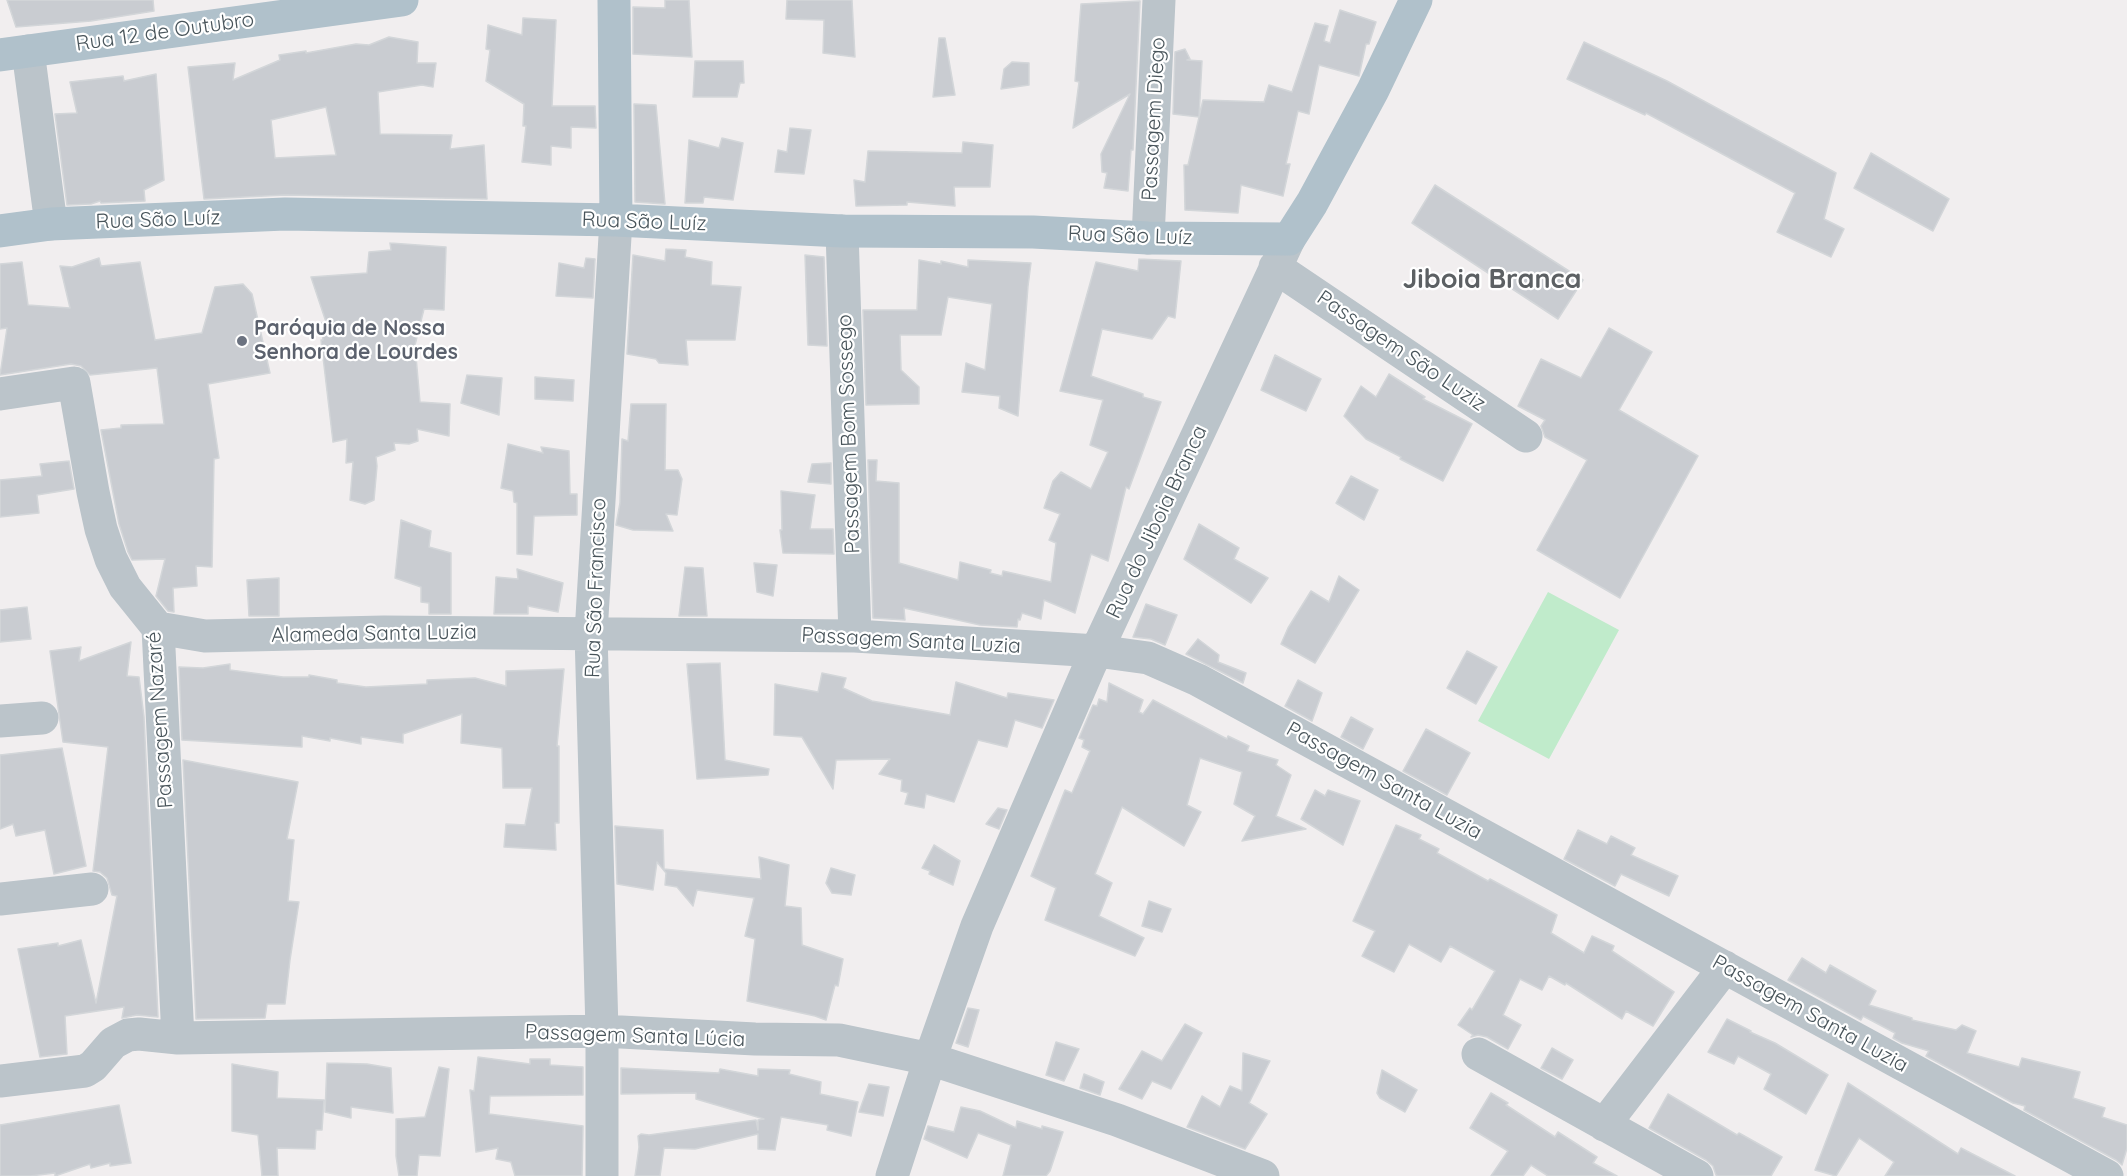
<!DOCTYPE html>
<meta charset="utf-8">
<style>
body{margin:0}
canvas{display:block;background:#f1eeef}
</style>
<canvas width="2127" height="1176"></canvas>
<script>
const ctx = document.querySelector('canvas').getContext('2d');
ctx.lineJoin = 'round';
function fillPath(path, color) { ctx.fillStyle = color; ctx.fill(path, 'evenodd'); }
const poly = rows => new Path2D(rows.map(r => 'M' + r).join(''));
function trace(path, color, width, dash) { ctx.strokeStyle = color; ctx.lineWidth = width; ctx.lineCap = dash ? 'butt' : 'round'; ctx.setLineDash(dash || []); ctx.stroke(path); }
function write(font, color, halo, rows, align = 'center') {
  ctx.font = font + ' Quicksand,sans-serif'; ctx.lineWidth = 4.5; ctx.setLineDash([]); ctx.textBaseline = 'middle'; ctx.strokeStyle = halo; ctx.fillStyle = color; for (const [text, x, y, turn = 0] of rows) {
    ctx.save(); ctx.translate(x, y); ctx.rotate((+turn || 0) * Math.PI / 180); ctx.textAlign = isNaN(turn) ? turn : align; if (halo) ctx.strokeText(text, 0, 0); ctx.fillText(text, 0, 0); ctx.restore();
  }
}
const green = poly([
 [1548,592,1619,630,1549,759,1478,721]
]);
const building = poly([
 [7,0,153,0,154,11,91,21,16,27,7,0],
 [665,0,689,0,692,57,633,54,633,7,665,8,665,0],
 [787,0,852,0,855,57,823,53,824,20,786,19,787,0],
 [1140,1,1133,150,1131,150,1128,191,1104,188,1107,173,1102,172,1101,154,1130,94,1073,128,1079,82,1075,81,1081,4,1140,1],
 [1340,10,1376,22,1369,44,1366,44,1359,76,1319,65,1309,114,1298,111,1286,164,1290,164,1283,196,1241,185,1238,213,1185,210,1184,165,1188,165,1203,100,1264,102,1269,85,1292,92,1315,23,1328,26,1324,41,1330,43,1340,10],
 [523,18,556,20,552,106,595,106,596,128,571,127,571,148,551,146,551,165,522,162,526,126,523,126,524,104,486,81,490,50,486,49,488,25,522,35,523,18],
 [389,37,418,42,417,63,436,63,433,87,422,85,378,92,380,134,452,135,450,149,484,145,487,199,285,195,204,199,188,67,235,63,233,80,280,60,279,55,306,51,306,53,356,44,369,45,389,37],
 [326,107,336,155,275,158,271,120,326,107],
 [939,38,945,38,955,95,933,97,939,38],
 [1584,42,1667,81,1836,173,1824,219,1844,229,1831,257,1777,232,1795,193,1646,113,1645,115,1567,79,1584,42],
 [1185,49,1190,59,1187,60,1202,61,1199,117,1173,114,1175,52,1185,49],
 [695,61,743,61,744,83,740,83,737,97,693,97,695,61],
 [1012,62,1029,63,1029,85,1001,89,1004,69,1012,62],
 [156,74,164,180,144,190,145,201,101,203,100,201,91,204,67,205,55,114,77,113,70,82,123,76,124,81,156,74],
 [634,104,656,105,665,204,635,202,634,104],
 [790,128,811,130,804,174,775,172,778,150,787,152,790,128],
 [722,138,743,143,733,200,704,197,703,203,685,203,689,140,719,148,722,138],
 [963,142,993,145,990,187,954,187,955,206,907,202,907,205,856,206,854,180,865,182,868,151,962,153,963,142],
 [1871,153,1949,199,1933,231,1854,188,1871,153],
 [1435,185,1583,280,1558,319,1412,223,1435,185],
 [390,243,446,247,444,310,424,309,415,345,420,402,450,404,449,436,417,429,418,441,409,444,394,443,395,450,376,457,377,466,374,500,365,504,350,500,353,462,346,463,347,439,333,442,321,340,323,340,320,323,326,322,311,277,367,273,369,252,391,250,390,243],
 [666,249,686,250,685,257,712,262,711,285,741,287,735,340,686,340,688,365,659,363,656,359,627,354,633,255,665,261,666,249],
 [805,255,824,257,827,346,808,345,805,255],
 [99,258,101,266,140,262,155,340,202,333,215,287,243,284,252,294,270,373,208,384,219,458,214,459,212,567,196,566,197,586,173,588,174,612,168,611,156,596,165,559,132,560,128,552,119,524,101,430,121,428,121,425,164,424,157,368,90,375,81,366,71,364,0,375,7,328,0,329,0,264,22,262,28,305,70,308,60,266,72,267,99,258],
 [586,258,595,259,593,298,556,296,559,263,584,268,586,258],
 [1139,259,1181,261,1175,318,1168,316,1152,339,1102,329,1091,376,1143,394,1143,397,1161,402,1129,489,1126,487,1108,561,1091,554,1075,613,1044,600,1041,619,1022,613,1020,620,1018,619,1017,627,980,625,904,608,905,620,873,618,868,460,877,460,876,481,899,483,899,563,958,580,960,562,991,570,990,573,1002,576,1003,571,1051,582,1056,543,1049,540,1060,514,1044,508,1053,481,1061,472,1091,489,1108,452,1090,445,1103,400,1060,391,1096,262,1138,271,1139,259],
 [919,260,941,264,941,261,968,267,968,260,1031,263,1028,286,1018,416,999,408,1000,396,962,392,966,363,985,370,992,304,948,297,941,335,900,335,901,370,919,387,919,404,866,405,863,310,917,310,919,260],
 [1609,328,1652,352,1619,410,1698,456,1620,598,1537,550,1587,460,1545,437,1541,426,1545,420,1518,406,1541,359,1581,378,1609,328],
 [1275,355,1321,379,1306,411,1261,390,1275,355],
 [1389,374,1425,397,1423,399,1472,424,1443,481,1400,459,1401,457,1366,439,1344,416,1361,386,1376,397,1389,374],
 [467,375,502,378,499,415,461,403,467,375],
 [535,377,574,380,573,401,535,399,535,377],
 [631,404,666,404,665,470,678,470,682,479,677,515,666,514,673,531,633,530,616,525,620,503,622,439,628,441,631,404],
 [508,444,543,453,541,447,569,451,570,494,577,494,577,515,534,516,532,555,517,554,517,503,514,502,513,491,501,488,508,444],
 [69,461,74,489,37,495,39,513,0,517,0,480,42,476,40,464,69,461],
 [831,463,831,484,808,482,812,464,831,463],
 [1351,476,1378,490,1364,520,1336,503,1351,476],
 [781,491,815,495,810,529,833,529,834,554,783,553,780,530,782,530,781,491],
 [401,520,431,531,429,547,451,553,451,614,429,614,429,603,421,602,421,587,395,578,401,520],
 [1199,524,1239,548,1234,559,1268,578,1251,603,1184,559,1199,524],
 [754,563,777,565,773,596,757,592,754,563],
 [685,567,703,568,707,616,679,616,685,567],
 [517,569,563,583,558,612,528,606,528,614,494,614,496,577,518,579,517,569],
 [1339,576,1359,590,1315,663,1281,644,1288,628,1311,591,1329,602,1339,576],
 [279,578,279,616,249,616,247,580,279,578],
 [1146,604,1177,615,1165,645,1151,639,1133,637,1146,604],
 [27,607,31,639,0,642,0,610,27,607],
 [1198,639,1219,655,1218,662,1246,673,1243,683,1186,654,1198,639],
 [131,642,127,676,139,677,144,717,158,1017,137,1015,122,1018,124,1007,65,1016,67,1054,40,1057,18,949,58,943,58,946,81,940,96,1003,117,896,112,895,107,878,100,872,93,871,108,747,63,742,50,651,81,647,79,661,131,642],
 [1467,651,1497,667,1476,704,1447,688,1467,651],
 [720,663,725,760,769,769,768,775,697,779,687,664,720,663],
 [230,664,230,670,283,677,309,677,309,675,337,680,337,683,366,687,427,684,427,680,475,678,506,686,506,671,564,669,557,746,559,746,559,823,555,823,556,850,504,847,506,824,525,825,532,788,503,788,502,748,461,743,462,714,403,734,403,743,361,737,361,744,330,738,330,741,302,736,302,747,182,740,179,667,203,668,230,664],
 [822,673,846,678,843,688,872,701,950,715,956,682,1007,698,1008,693,1054,700,1042,728,1015,720,1007,747,978,740,954,802,926,794,924,808,905,804,908,793,901,791,902,780,879,774,890,759,836,760,833,789,802,737,774,735,775,684,818,692,822,673],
 [1298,680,1322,693,1312,721,1285,706,1298,680],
 [1109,683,1143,700,1139,712,1143,714,1153,700,1227,739,1228,736,1249,746,1247,751,1278,760,1276,765,1291,775,1276,816,1306,829,1242,841,1255,816,1234,804,1242,772,1200,758,1187,805,1201,812,1184,846,1122,807,1095,874,1112,883,1099,916,1144,938,1135,956,1045,920,1056,888,1031,876,1065,790,1072,793,1090,751,1082,747,1084,740,1079,738,1093,705,1097,706,1099,699,1107,702,1109,683],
 [1351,717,1373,729,1363,749,1341,737,1351,717],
 [1426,729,1470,753,1447,795,1403,771,1426,729],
 [62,748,86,866,54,874,45,830,16,836,13,824,0,829,0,755,62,748],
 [183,760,298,782,287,839,294,840,288,901,299,902,290,960,285,1004,267,1004,265,1018,196,1019,183,760],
 [1315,790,1325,796,1328,790,1360,801,1343,845,1301,819,1315,790],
 [998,808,1007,810,999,829,986,824,998,808],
 [1396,825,1421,835,1419,839,1439,849,1437,853,1488,881,1490,879,1557,915,1551,933,1584,953,1592,936,1614,946,1612,951,1674,992,1653,1026,1626,1011,1622,1019,1566,983,1565,985,1549,976,1542,990,1520,979,1503,1015,1521,1025,1508,1049,1487,1037,1478,1035,1471,1037,1473,1035,1458,1025,1470,1008,1472,1010,1495,971,1450,946,1441,962,1409,944,1394,972,1362,956,1375,931,1353,921,1396,825],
 [615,826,663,830,664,869,761,879,759,857,789,865,785,906,801,908,802,945,843,959,838,986,835,985,826,1020,815,1016,747,1001,755,939,745,936,754,898,697,890,693,906,677,887,665,885,666,873,657,862,653,890,617,884,615,826],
 [1578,830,1607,844,1611,836,1635,848,1631,855,1678,876,1669,896,1621,874,1615,886,1564,859,1578,830],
 [934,845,960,861,953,885,929,874,930,871,922,868,934,845],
 [831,868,855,875,851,895,832,893,826,883,831,868],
 [1149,901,1171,909,1162,932,1142,926,1149,901],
 [1802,958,1826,973,1830,965,1876,991,1869,1005,1912,1018,1912,1020,1956,1030,1962,1025,1976,1031,1967,1053,2019,1067,2022,1058,2080,1072,2073,1098,2105,1108,2102,1117,2127,1125,2127,1148,2122,1165,2116,1160,2024,1110,2025,1106,2013,1103,1926,1056,1929,1051,1902,1043,1893,1038,1895,1033,1863,1016,1861,1020,1788,980,1802,958],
 [968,1008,979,1010,968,1047,956,1043,968,1008],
 [1727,1019,1751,1031,1750,1032,1775,1043,1828,1075,1806,1114,1764,1089,1771,1074,1738,1056,1734,1064,1708,1052,1727,1019],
 [1185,1024,1202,1033,1171,1089,1152,1081,1142,1099,1119,1089,1142,1051,1162,1061,1185,1024],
 [1056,1042,1079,1049,1064,1081,1046,1075,1056,1042],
 [1552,1048,1573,1060,1562,1079,1541,1068,1552,1048],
 [1243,1053,1270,1061,1249,1103,1267,1114,1245,1149,1187,1127,1202,1096,1220,1107,1230,1086,1242,1091,1243,1053],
 [478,1057,530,1064,530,1059,550,1059,550,1065,583,1067,583,1095,490,1096,489,1114,583,1126,582,1176,515,1176,511,1162,496,1159,498,1148,476,1152,470,1090,474,1091,478,1057],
 [327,1063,367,1064,391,1068,393,1113,351,1107,351,1118,325,1112,327,1063],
 [232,1064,278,1072,277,1098,324,1100,322,1130,316,1130,315,1149,277,1148,278,1176,262,1176,258,1135,232,1131,232,1064],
 [439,1067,449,1069,440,1156,419,1155,417,1176,399,1176,396,1156,396,1119,425,1117,439,1067],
 [621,1068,719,1073,720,1069,758,1076,758,1069,790,1070,789,1074,821,1082,820,1094,858,1102,851,1136,827,1130,828,1125,781,1117,775,1150,758,1149,758,1134,695,1149,664,1148,660,1176,635,1176,639,1147,638,1136,641,1134,649,1135,756,1120,758,1130,758,1120,764,1119,696,1099,696,1093,621,1094,621,1068],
 [1382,1070,1417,1090,1405,1112,1380,1098,1377,1093,1382,1070],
 [1084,1074,1104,1082,1100,1095,1080,1088,1084,1074],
 [1848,1083,1958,1154,1961,1148,2015,1176,1885,1176,1894,1162,1859,1138,1836,1176,1815,1170,1848,1083],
 [869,1084,889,1087,883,1116,859,1112,869,1084],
 [1491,1093,1508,1103,1506,1105,1555,1137,1558,1132,1597,1157,1593,1163,1617,1176,1548,1176,1531,1165,1523,1176,1491,1176,1508,1151,1470,1128,1491,1093],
 [1668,1094,1737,1135,1739,1133,1782,1157,1771,1176,1718,1176,1716,1175,1713,1166,1706,1160,1649,1128,1668,1094],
 [119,1105,131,1163,110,1166,110,1163,91,1168,90,1164,55,1176,55,1173,30,1176,0,1176,0,1125,119,1105],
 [961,1107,980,1111,1016,1128,1017,1121,1042,1129,1042,1126,1063,1132,1050,1171,1046,1176,1003,1176,1011,1145,978,1133,967,1158,924,1139,928,1126,954,1132,961,1107]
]);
const minor = poly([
 [28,51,51,224],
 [842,231,855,636],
 [1148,238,1159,0],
 [1275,267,1526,436],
 [0,394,74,383,93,492,101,529,111,559,125,587,158,628,178,1038],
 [158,628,205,636,384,632,855,636,1097,651,1148,658,1198,680,2107,1176],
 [0,721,42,718],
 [0,899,92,889],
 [1478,1054,1697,1176],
 [0,1081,85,1071,93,1066,113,1043,128,1035,139,1034,178,1038,602,1031,755,1039,839,1040,930,1059,1117,1120,1263,1176],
 [1604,1125,1725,967],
 [602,1176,602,1031,591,633,616,220],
 [892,1176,930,1059,977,926,1090,665,1289,239]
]);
const major = poly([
 [614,0,616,220],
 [0,55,402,0],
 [0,231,51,224,285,214,616,220,842,231,1033,232,1148,238,1289,239,1312,203,1373,90,1416,0]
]);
const markers = [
 [242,341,6,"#6b7280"]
];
const streetNames = [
 ["Rua 12 de Outubro",165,32,-8],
 ["Passagem Diego",1154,119,-87],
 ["Rua São Luíz",158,220,-2],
 ["Rua São Luíz",644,222,2],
 ["Rua São Luíz",1130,236,2],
 ["Passagem São Luziz",1401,351,34],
 ["Passagem Bom Sossego",849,434,-92],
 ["Rua do Jiboia Branca",1157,522,-65],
 ["Rua São Francisco",596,588,-88],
 ["Alameda Santa Luzia",374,634,-1],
 ["Passagem Santa Luzia",911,641,3],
 ["Passagem Nazaré",160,720,-94],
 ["Passagem Santa Luzia",1384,781,29],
 ["Passagem Santa Luzia",1810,1014,29],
 ["Passagem Santa Lúcia",635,1036,2]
];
const worshipNames = [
 ["Paróquia de Nossa",254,329],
 ["Senhora de Lourdes",254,353]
];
const districtNames = [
 ["Jiboia Branca",1492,280]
];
fillPath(green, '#c0ebcb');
fillPath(building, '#c9ccd1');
trace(building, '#d3d6d9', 1.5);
trace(minor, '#bbc4ca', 33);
trace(major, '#b0c1cb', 33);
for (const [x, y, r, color] of markers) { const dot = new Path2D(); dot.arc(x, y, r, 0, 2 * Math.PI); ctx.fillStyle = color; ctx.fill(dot); trace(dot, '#fff', 2); }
write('21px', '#48545a', '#fff', streetNames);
write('bold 21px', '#5b616d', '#fff', worshipNames, 'left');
write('bold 27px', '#5c6063', '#fff', districtNames);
</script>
